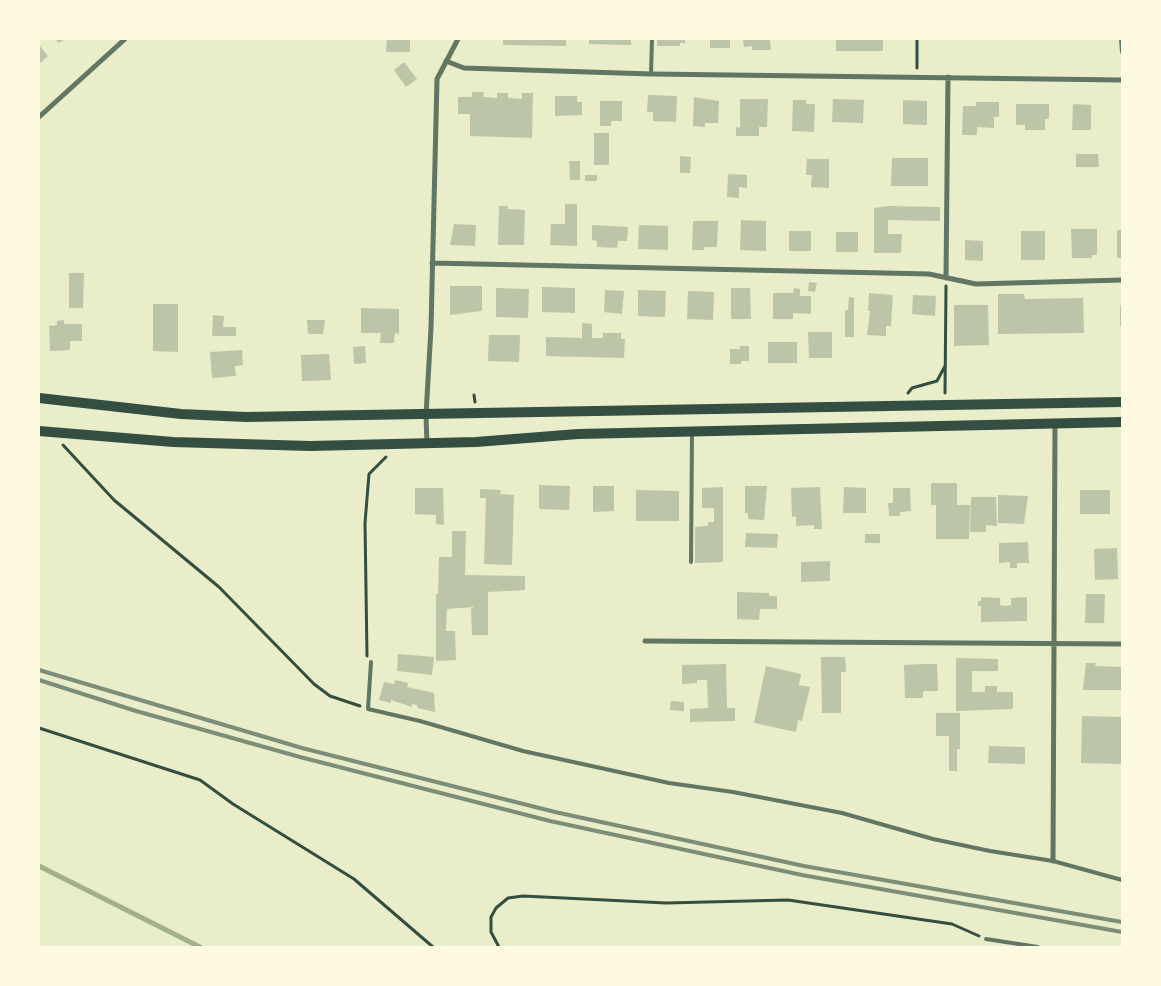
<!DOCTYPE html>
<style>
body{margin:0}
#map{position:relative;width:1161px;height:986px;overflow:hidden;background:#e9edc9;font-family:"Public Sans",sans-serif}
canvas{display:block}
.frame{position:absolute;inset:0;border:40px solid #fefae0;pointer-events:none}
</style>
<div id="map">
<canvas width="1161" height="986"></canvas>
<div class="frame"></div>
</div>
<script>
const ctx = document.querySelector('canvas').getContext('2d');
ctx.lineJoin = 'round';
const poly = rows => new Path2D(rows.map(r => 'M' + r).join(''));
function trace(path, color, width, dash) { ctx.strokeStyle = color; ctx.lineWidth = width; ctx.lineCap = dash ? 'butt' : 'round'; ctx.setLineDash(dash || []); ctx.stroke(path); }
function fillPath(path, color) { ctx.fillStyle = color; ctx.fill(path, 'evenodd'); }
const stream = poly([
 [39,866,200,947]
]);
const building = poly([
 [55,39,66,39,59,43],
 [387,39,410,39,410,52,386,52],
 [503,39,566,39,566,46,503,45],
 [589,39,631,39,631,45,589,44],
 [657,39,685,39,685,43,680,43,680,46,657,46],
 [710,39,730,39,730,48,710,48],
 [743,39,770,39,771,50,752,50,752,46,744,47],
 [836,39,883,39,883,51,836,51],
 [39,45,48,56,39,64],
 [404,62,417,79,406,87,394,70],
 [472,92,484,92,483,97,497,98,497,93,508,93,508,98,522,99,522,93,533,93,532,138,470,136,470,114,458,114,458,97,472,97],
 [648,95,677,96,676,122,653,121,653,112,647,112],
 [555,96,577,96,577,102,582,102,582,115,555,116],
 [694,97,719,101,718,123,705,123,705,127,693,126],
 [740,99,768,99,767,127,759,127,759,136,736,136,736,127,740,128],
 [833,99,864,100,863,123,832,122],
 [793,100,806,100,806,104,815,104,814,132,792,131],
 [903,100,927,101,927,125,903,124],
 [600,101,622,101,622,121,611,121,611,126,600,126],
 [976,102,999,102,999,117,994,117,994,128,977,127,977,135,962,135,963,106,976,106],
 [1016,104,1049,104,1049,119,1045,119,1045,130,1025,130,1025,125,1016,125],
 [1073,104,1091,105,1091,130,1072,130],
 [594,133,609,133,609,165,594,165],
 [1076,154,1098,154,1099,167,1076,167],
 [680,156,691,157,690,173,680,173],
 [892,158,928,158,928,186,891,186],
 [807,159,829,159,829,188,811,187,812,175,806,175],
 [569,161,580,161,580,180,570,180],
 [728,174,747,175,747,188,739,187,739,198,727,197],
 [585,175,597,175,597,181,585,181],
 [565,204,577,204,577,246,550,245,551,224,565,224],
 [499,206,508,206,507,209,525,210,524,245,498,245],
 [889,206,940,207,940,221,888,220,888,234,902,234,901,253,874,253,874,208],
 [741,220,766,221,766,251,740,250],
 [693,221,718,221,717,247,704,247,704,250,692,250],
 [454,224,476,225,475,246,450,245],
 [592,225,628,227,627,241,618,241,617,248,597,247,597,241,592,240],
 [639,225,668,226,668,250,638,249],
 [1071,229,1097,229,1097,255,1092,255,1092,258,1072,258],
 [1117,230,1122,230,1122,258,1117,258],
 [789,231,811,231,811,251,789,251],
 [1021,231,1045,231,1045,260,1021,260],
 [836,232,858,232,858,252,836,252],
 [965,240,983,241,983,261,965,260],
 [69,273,84,273,83,308,69,308],
 [809,282,817,283,815,292,808,291],
 [450,286,482,286,482,311,450,315],
 [542,287,575,288,575,313,542,312],
 [496,288,529,289,528,318,496,317],
 [731,288,750,288,751,319,731,319],
 [794,288,800,289,800,296,811,296,811,314,793,313,793,319,773,319,773,293,793,293],
 [605,290,624,291,622,314,604,312],
 [638,290,666,291,665,317,638,316],
 [688,291,714,292,713,320,687,319],
 [869,293,893,295,891,326,886,326,886,336,867,335,870,311,868,311],
 [998,294,1024,294,1025,299,1083,298,1084,333,998,334],
 [913,295,936,296,935,316,912,314],
 [849,297,854,298,854,337,845,337,845,310,848,310],
 [153,304,178,304,178,352,153,351],
 [954,305,988,305,989,345,954,346],
 [1120,305,1122,305,1122,326,1120,326],
 [361,308,399,309,399,334,395,333,394,343,380,343,381,333,361,333],
 [213,315,224,316,223,327,236,327,236,336,212,336],
 [64,320,64,324,82,324,82,341,70,341,70,350,50,351,49,326,57,325,57,321],
 [307,320,325,320,323,334,308,334],
 [582,323,592,324,592,338,603,338,603,333,621,333,621,339,625,339,624,358,546,356,546,337,582,338],
 [808,332,832,332,832,358,809,358],
 [489,335,520,335,519,362,488,361],
 [768,342,797,342,797,363,768,363],
 [365,346,366,363,354,364,353,347],
 [740,346,749,346,749,361,741,361,741,364,730,364,730,349,740,349],
 [242,350,243,365,235,366,236,376,212,378,210,352],
 [329,354,331,380,302,381,301,355],
 [931,483,957,483,957,505,970,505,969,539,936,539,936,505,931,505],
 [539,485,570,486,569,510,539,509],
 [593,486,614,486,614,511,593,512],
 [745,486,767,486,764,520,748,519,748,513,745,513],
 [723,487,723,562,695,563,695,527,708,526,708,522,714,522,714,508,702,508,702,488],
 [820,487,822,529,814,529,814,525,796,526,796,516,792,517,791,488],
 [844,487,866,488,866,513,843,513],
 [415,488,443,488,444,525,436,524,436,515,415,514],
 [893,488,910,488,911,511,900,512,900,516,889,516,888,503,893,503],
 [480,489,501,490,500,494,514,495,512,565,484,564,486,498,480,498],
 [636,490,679,491,679,521,636,521],
 [1080,490,1110,490,1110,514,1080,514],
 [998,495,1028,496,1024,524,998,523],
 [971,497,996,497,997,526,986,525,986,532,970,532],
 [452,531,466,531,465,575,525,576,525,590,488,592,488,635,472,635,471,609,474,607,447,609,446,631,455,631,456,660,436,661,436,594,438,594,439,557,452,557],
 [746,533,778,534,777,548,745,547],
 [865,534,880,534,880,543,865,543],
 [1028,542,1029,563,1017,563,1017,568,1010,568,1010,562,999,563,999,543],
 [1117,548,1118,579,1095,580,1094,549],
 [830,561,830,581,801,582,801,562],
 [737,592,769,593,769,596,777,596,777,609,760,609,759,620,737,619],
 [1086,594,1105,594,1104,623,1085,623],
 [981,597,1000,598,1000,605,1005,606,1011,605,1011,598,1027,597,1027,621,981,622,981,606,978,606,978,601,981,601],
 [398,654,434,657,432,675,397,671],
 [821,657,845,657,846,672,841,672,841,713,822,713],
 [956,658,998,659,998,671,972,671,972,692,985,692,985,686,997,686,997,692,1013,692,1013,709,956,711],
 [1086,663,1096,663,1095,666,1122,667,1122,690,1083,690],
 [726,664,727,708,735,708,735,721,690,722,690,709,708,708,707,680,697,680,697,683,682,684,682,665],
 [922,664,937,664,938,691,923,691,923,698,905,698,904,665],
 [766,666,801,674,799,685,810,687,802,721,798,720,796,732,754,723],
 [395,680,408,683,407,687,434,693,435,712,418,708,417,705,412,704,412,707,391,700,391,703,379,700,384,682,394,684],
 [671,701,684,702,684,711,670,710],
 [936,713,960,713,960,749,957,749,957,771,949,771,949,736,936,736],
 [1082,716,1122,717,1122,764,1081,763],
 [989,746,1025,747,1025,764,988,763]
]);
const path = poly([
 [917,68,917,39],
 [908,393,912,388,937,381,945,366],
 [945,393,946,286],
 [474,395,475,402],
 [63,445,114,500,219,587,314,684,330,696,360,706],
 [367,656,365,523,369,474,386,457],
 [39,728,200,780,233,804,354,879,433,947],
 [499,947,491,932,491,917,496,908,508,898,523,896,666,903,788,900,952,924,979,936]
]);
const service = poly([
 [1121,39,1122,52],
 [651,74,652,39],
 [691,562,692,433],
 [371,662,368,709,420,721,523,751,669,783,733,792,842,813,933,839,990,851,1053,861,1122,880],
 [986,939,1038,947]
]);
const minor = poly([
 [446,61,464,68,651,74,1122,80],
 [39,117,125,39],
 [432,263,929,274,976,284,1122,280],
 [946,278,948,77],
 [427,444,426,415,431,328,437,79,458,39],
 [645,641,1122,644],
 [1053,861,1055,424]
]);
const secondary = poly([
 [39,398,181,414,246,417,1122,402],
 [39,431,173,442,310,446,476,442,578,434,1122,422]
]);
const rail = poly([
 [39,670,302,748,555,812,804,866,1122,922],
 [39,680,136,711,300,757,550,821,802,875,1122,932]
]);
trace(stream, '#a3b18a', 5);
fillPath(building, '#bcc5a7');
trace(path, '#344e41', 3);
trace(service, '#617663', 4);
trace(minor, '#617663', 5);
trace(secondary, '#344e41', 10);
trace(rail, '#7c8e77', 4);
</script>
